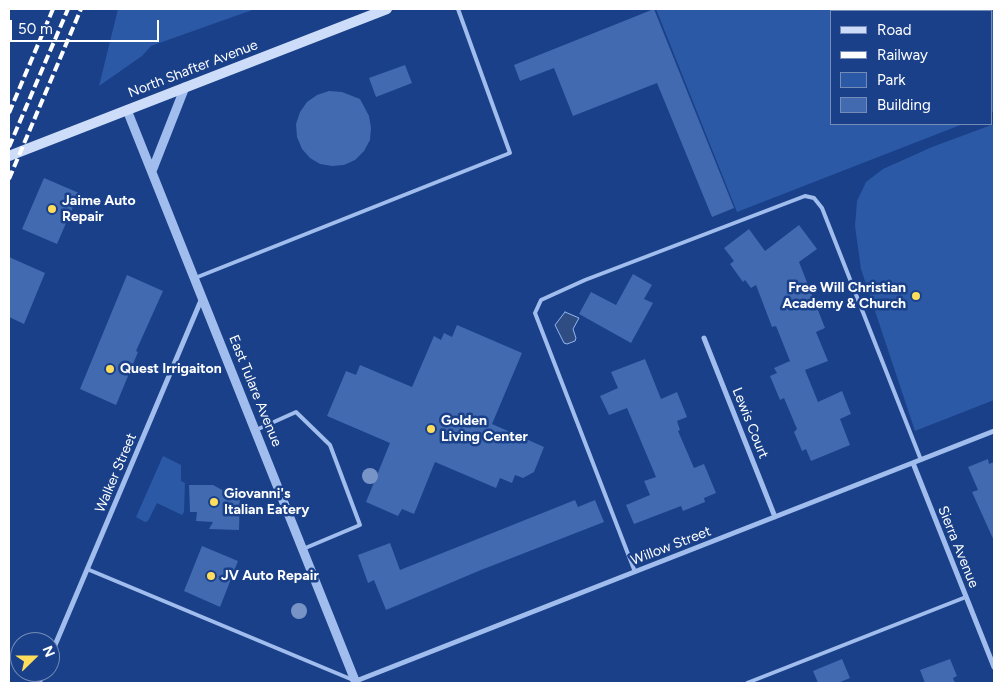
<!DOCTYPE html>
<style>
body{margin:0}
#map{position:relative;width:1003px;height:692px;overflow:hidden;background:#194088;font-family:Figtree,sans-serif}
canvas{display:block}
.frame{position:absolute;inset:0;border:10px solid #fff;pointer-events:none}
.legend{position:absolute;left:830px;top:10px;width:162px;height:115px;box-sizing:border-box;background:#194088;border:1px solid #758cb8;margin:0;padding:6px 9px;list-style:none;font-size:15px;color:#fff}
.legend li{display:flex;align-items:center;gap:10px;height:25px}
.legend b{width:25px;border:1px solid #758cb8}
.north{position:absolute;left:10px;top:632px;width:50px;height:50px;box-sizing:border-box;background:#194088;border:1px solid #758cb8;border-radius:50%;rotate:68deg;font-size:14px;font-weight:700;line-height:20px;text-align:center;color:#fff}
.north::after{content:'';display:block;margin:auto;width:18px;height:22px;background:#ffdd5c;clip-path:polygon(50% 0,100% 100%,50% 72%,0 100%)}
.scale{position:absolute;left:10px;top:20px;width:149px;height:22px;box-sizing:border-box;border:2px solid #fff;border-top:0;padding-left:6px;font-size:15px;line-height:18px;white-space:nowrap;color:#fff;-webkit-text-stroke:4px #194088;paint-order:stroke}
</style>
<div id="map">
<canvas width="1003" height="692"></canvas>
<div class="frame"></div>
<ul class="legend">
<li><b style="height:6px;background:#cdddf9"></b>Road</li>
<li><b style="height:6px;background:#fff"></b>Railway</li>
<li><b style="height:14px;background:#2b59a6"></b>Park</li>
<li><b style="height:14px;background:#416ab1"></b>Building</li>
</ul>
<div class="north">N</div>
<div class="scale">50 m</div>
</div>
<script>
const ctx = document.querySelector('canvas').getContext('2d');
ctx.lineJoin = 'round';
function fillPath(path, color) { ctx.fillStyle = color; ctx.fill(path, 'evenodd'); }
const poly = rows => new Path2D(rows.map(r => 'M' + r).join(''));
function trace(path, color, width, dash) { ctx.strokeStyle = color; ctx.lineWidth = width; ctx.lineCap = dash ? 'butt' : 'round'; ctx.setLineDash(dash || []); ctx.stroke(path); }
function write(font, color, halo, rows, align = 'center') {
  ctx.font = font + ' Figtree,sans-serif'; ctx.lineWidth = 5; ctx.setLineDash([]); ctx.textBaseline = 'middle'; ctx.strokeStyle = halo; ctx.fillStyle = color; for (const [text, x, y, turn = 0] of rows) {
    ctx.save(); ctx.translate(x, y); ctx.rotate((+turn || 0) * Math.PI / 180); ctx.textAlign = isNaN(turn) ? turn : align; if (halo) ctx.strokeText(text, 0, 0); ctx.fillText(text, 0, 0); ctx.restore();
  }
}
const green = poly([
 [118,9,255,9,151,46,142,56,99,86],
 [656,9,994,9,994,111,992,112,992,11,832,11,832,124,963,124,737,212],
 [994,124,994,400,915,431,861,269,855,226,857,201,866,182,883,169,932,147],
 [163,456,181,465,181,481,185,483,184,512,182,515,157,503,148,521,145,522,136,517]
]);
const water = poly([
 [565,312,579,318,573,329,576,338,575,341,567,344,564,343,555,325,565,312]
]);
const building = poly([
 [654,9,734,208,712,217,657,83,573,116,554,68,520,81,514,65],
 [405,65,412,83,376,97,369,78],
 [329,91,342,92,360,99,369,116,371,128,370,140,364,151,355,160,344,165,332,166,320,164,310,158,302,149,297,137,296,124,300,112,307,102,317,95],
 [44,178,79,193,57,244,22,229],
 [799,225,817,249,799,262,825,328,816,332,828,361,805,370,818,402,842,391,851,414,840,419,850,445,811,461,806,449,802,451,794,432,797,429,784,398,780,400,770,376,777,373,774,368,790,361,776,326,772,327,756,285,751,288,745,280,743,282,730,264,734,261,724,248,749,229,765,251],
 [9,257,45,273,24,324,9,317],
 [633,274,652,285,644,299,653,303,631,343,579,314,591,292,616,305],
 [127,275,163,291,136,351,138,352,116,405,80,389],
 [457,325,522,353,492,424,544,447,534,472,523,478,515,475,512,483,500,478,496,488,435,462,414,514,402,509,398,516,366,502,390,443,327,416,346,371,356,375,360,365,412,387,434,336,441,340,444,333,452,337],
 [645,359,661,399,677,392,687,417,677,421,680,430,678,431,694,468,704,464,716,493,704,498,705,502,683,511,681,506,634,524,626,505,650,495,644,481,656,477,627,408,609,415,600,396,618,388,611,372],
 [988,459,989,464,994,462,994,541,972,492,978,490,968,467],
 [189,485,213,485,226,492,240,492,239,530,209,529,213,522,196,521,197,512,190,512],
 [575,500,578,507,595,500,604,522,481,570,386,610,374,580,368,583,358,555,390,543,400,570],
 [202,546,238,561,220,607,184,591],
 [842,659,850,678,838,683,818,683,813,671],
 [950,659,957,676,953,678,955,683,925,683,920,670]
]);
const service = poly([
 [195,278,510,153,458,9],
 [256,430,296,412,330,445,360,525,303,549],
 [87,569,353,680],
 [635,572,535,313,541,300,585,280,805,196,814,198,822,208,921,460],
 [747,683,966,597]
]);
const minor = poly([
 [704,338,775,517],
 [913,463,994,667],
 [50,657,202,298],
 [356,681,994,431],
 [39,683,44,672]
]);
const tertiary = poly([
 [127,110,356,683],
 [152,171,185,87]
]);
const secondary = poly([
 [9,156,387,9]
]);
const rail = poly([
 [9,113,53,9],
 [9,147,68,9],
 [9,179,81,9]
]);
const trees = [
 [370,476],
 [299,611]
];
const markers = [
 [52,209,5,"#ffdd5c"],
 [916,296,5,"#ffdd5c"],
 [110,369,5,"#ffdd5c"],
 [431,429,5,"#ffdd5c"],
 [214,502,5,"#ffdd5c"],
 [211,576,5,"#ffdd5c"]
];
const streetNames = [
 ["North Shafter Avenue",193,69,-21],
 ["East Tulare Avenue",255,391,68],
 ["Lewis Court",750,423,68],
 ["Walker Street",116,473,-67],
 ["Willow Street",671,546,-21],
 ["Sierra Avenue",958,547,68]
];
const poiNames = [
 ["Jaime Auto",62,201],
 ["Repair",62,217],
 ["Free Will Christian",906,288,"right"],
 ["Academy & Church",906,304,"right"],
 ["Quest Irrigaiton",120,369],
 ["Golden",441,421],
 ["Living Center",441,437],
 ["Giovanni's",224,494],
 ["Italian Eatery",224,510],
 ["JV Auto Repair",221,576]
];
fillPath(green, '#2b59a6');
fillPath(water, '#2f4d82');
trace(water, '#93b6ef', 1);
fillPath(building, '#416ab1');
trace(service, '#a0bded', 4);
trace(minor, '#a0bded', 5);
trace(tertiary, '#a0bded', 9);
trace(secondary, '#cdddf9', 10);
trace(rail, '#fff', 4, [9, 4]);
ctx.fillStyle = '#7894c6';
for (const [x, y] of trees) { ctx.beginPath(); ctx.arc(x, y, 8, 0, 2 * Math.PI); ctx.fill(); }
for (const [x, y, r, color] of markers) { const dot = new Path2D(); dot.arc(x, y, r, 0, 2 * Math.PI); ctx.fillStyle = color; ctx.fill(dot); trace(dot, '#194088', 2); }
write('14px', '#fff', '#194088', streetNames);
write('bold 14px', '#fff', '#194088', poiNames, 'left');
</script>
